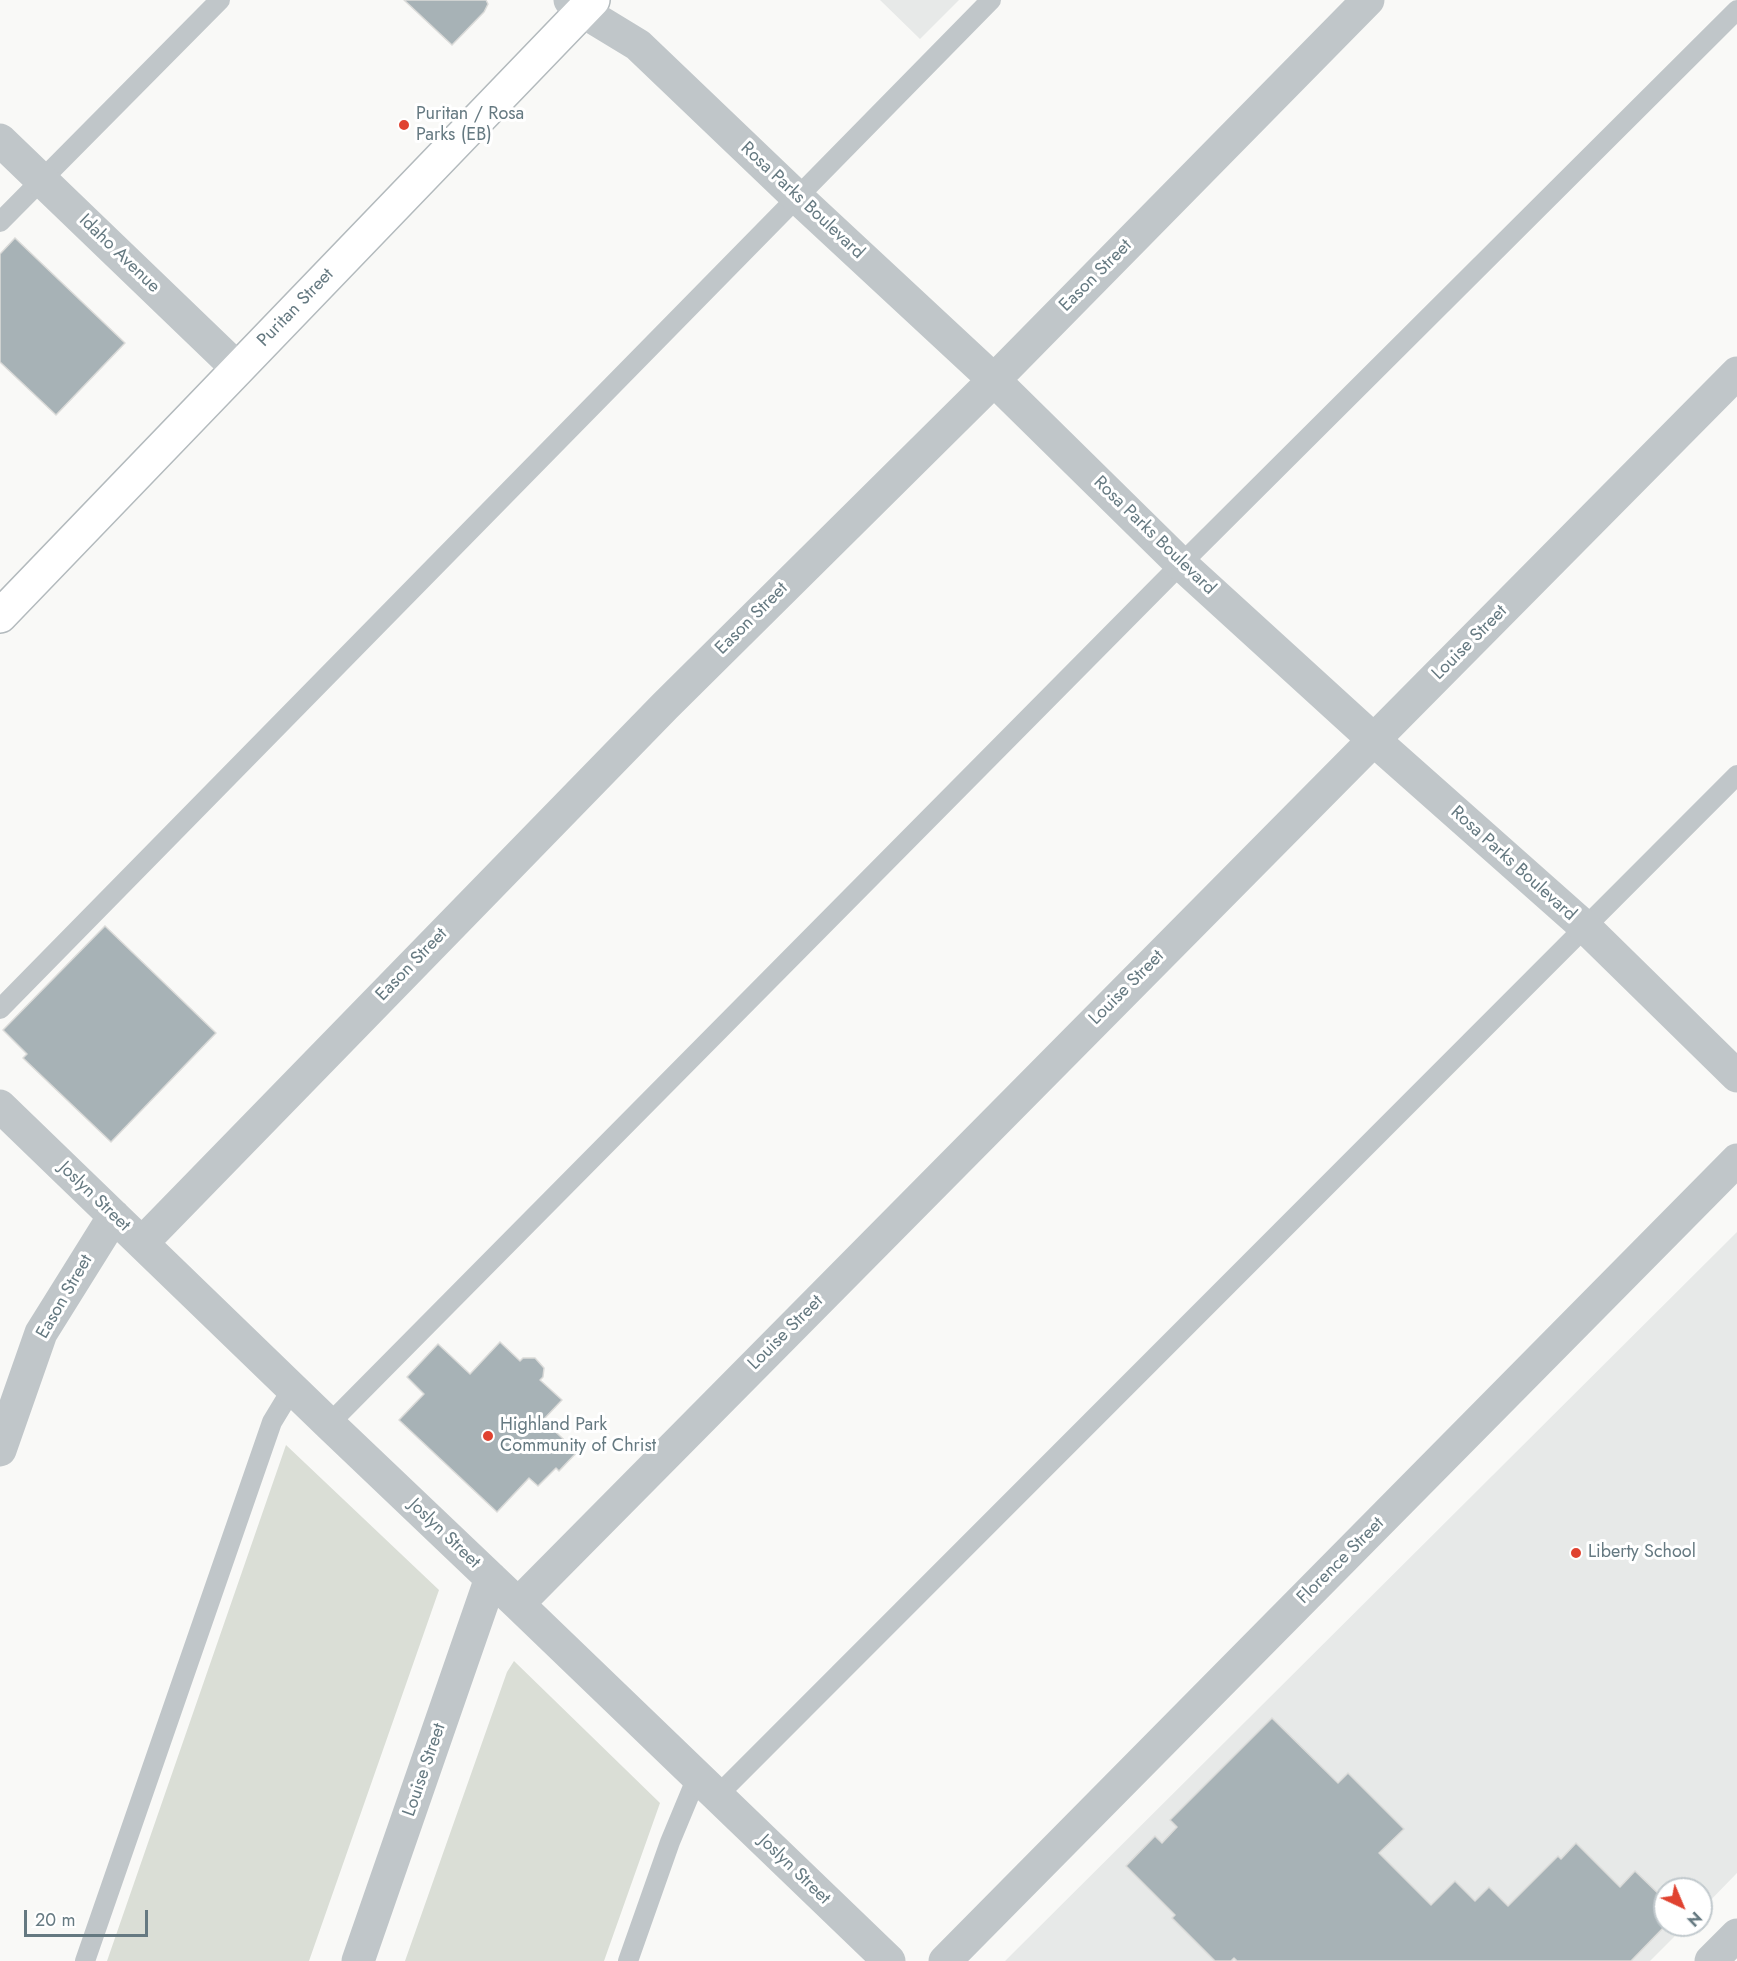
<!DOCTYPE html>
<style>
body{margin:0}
#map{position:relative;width:1737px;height:1961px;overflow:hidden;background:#f9f9f7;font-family:Jost,sans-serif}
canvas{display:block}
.north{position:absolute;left:1653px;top:1877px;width:60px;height:60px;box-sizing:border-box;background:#fff;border:2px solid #c1c9cd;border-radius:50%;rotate:136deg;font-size:16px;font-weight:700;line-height:24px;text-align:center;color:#657981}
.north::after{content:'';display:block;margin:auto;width:21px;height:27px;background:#e04230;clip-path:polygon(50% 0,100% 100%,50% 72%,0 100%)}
.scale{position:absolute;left:24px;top:1910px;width:124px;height:27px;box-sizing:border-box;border:3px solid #657981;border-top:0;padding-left:8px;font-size:18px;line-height:21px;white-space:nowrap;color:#657981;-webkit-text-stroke:4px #fff;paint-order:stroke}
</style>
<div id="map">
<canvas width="1737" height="1961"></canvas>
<div class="north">N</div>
<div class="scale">20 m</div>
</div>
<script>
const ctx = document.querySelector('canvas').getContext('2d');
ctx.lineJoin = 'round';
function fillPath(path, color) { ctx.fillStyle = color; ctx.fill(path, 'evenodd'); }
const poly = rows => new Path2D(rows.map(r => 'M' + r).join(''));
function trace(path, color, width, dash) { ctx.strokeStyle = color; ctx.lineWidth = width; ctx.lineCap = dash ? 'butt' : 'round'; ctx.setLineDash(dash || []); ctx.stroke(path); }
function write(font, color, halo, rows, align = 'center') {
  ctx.font = font + ' Jost,sans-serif'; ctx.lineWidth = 6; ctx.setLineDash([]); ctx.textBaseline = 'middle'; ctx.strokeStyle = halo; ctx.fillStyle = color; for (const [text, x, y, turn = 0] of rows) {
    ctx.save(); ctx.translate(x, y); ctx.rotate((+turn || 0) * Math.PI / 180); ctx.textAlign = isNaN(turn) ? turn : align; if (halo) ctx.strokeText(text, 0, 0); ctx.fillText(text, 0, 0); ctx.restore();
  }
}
const built = poly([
 [880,0,959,0,920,39],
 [1737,1232,1737,1873,1701,1910,1701,1889,1665,1889,1665,1925,1686,1925,1650,1961,1005,1961]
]);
const green = poly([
 [286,1445,439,1590,309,1961,107,1961],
 [514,1661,660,1803,604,1961,405,1961,507,1672]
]);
const building = poly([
 [404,0,486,0,488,4,484,12,452,45,404,0],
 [15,238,125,343,56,415,0,362,0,254,15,238],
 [105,926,216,1033,111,1142,23,1058,27,1054,3,1030,105,926],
 [500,1342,520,1361,523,1358,535,1358,544,1368,543,1377,540,1380,562,1400,543,1420,577,1452,559,1471,556,1468,538,1486,529,1478,497,1512,399,1420,424,1394,407,1377,438,1344,470,1374,500,1342],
 [1272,1718,1338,1783,1348,1773,1404,1829,1379,1853,1431,1905,1455,1881,1475,1901,1489,1887,1508,1906,1558,1856,1561,1859,1576,1843,1620,1887,1635,1871,1665,1900,1666,1925,1631,1961,1237,1961,1234,1958,1231,1961,1215,1961,1172,1918,1175,1915,1126,1866,1155,1836,1162,1843,1177,1827,1170,1820,1272,1718]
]);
const lane = poly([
 [0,222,220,0],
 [0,1009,991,0],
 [329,1424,1181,564,1737,10],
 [717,1796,1737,775],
 [85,1961,272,1422,292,1389],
 [628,1961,670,1842,697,1777]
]);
const street = poly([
 [570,0,582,11,638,45,797,197,994,380,1181,564,1374,740,1585,927,1737,1076],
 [0,140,238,369],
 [0,1106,329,1424,518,1604,889,1961],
 [142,1243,665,706,994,380,1368,0],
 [0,1450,41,1333,114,1216],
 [518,1604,1737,373],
 [358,1961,491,1578],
 [945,1961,1737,1160],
 [1711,1961,1737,1935]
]);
const secondary = poly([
 [0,616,593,0]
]);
const markers = [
 [404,125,6,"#e04230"],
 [488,1436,6,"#e04230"],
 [1576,1553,6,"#e04230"]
];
const poiNames = [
 ["Puritan / Rosa",416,115],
 ["Parks (EB)",416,136],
 ["Highland Park",500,1426],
 ["Community of Christ",500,1447],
 ["Liberty School",1588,1553]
];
const streetNames = [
 ["Rosa Parks Boulevard",802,201,43],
 ["Idaho Avenue",119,254,44],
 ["Eason Street",1096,276,-45],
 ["Puritan Street",296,308,-46],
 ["Rosa Parks Boulevard",1154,536,44],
 ["Eason Street",752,619,-45],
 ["Louise Street",1470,643,-45],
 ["Rosa Parks Boulevard",1513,864,42],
 ["Eason Street",412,965,-46],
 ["Louise Street",1127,988,-45],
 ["Joslyn Street",94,1197,44],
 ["Eason Street",65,1297,-60],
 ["Louise Street",786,1333,-45],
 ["Joslyn Street",444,1534,44],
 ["Florence Street",1341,1561,-45],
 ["Louise Street",425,1770,-71],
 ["Joslyn Street",794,1870,44]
];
fillPath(built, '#e7e9e8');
fillPath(green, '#daded6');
fillPath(building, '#a7b2b6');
trace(building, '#dbdbd9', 1.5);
trace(secondary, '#b3babd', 36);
trace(lane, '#c0c6c9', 20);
trace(street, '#c0c6c9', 33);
trace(secondary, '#fff', 33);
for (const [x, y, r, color] of markers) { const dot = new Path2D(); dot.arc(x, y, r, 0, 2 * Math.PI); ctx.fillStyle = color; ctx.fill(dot); trace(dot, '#fff', 2); }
write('18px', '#657981', '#fff', poiNames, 'left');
write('18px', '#657981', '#fff', streetNames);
</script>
